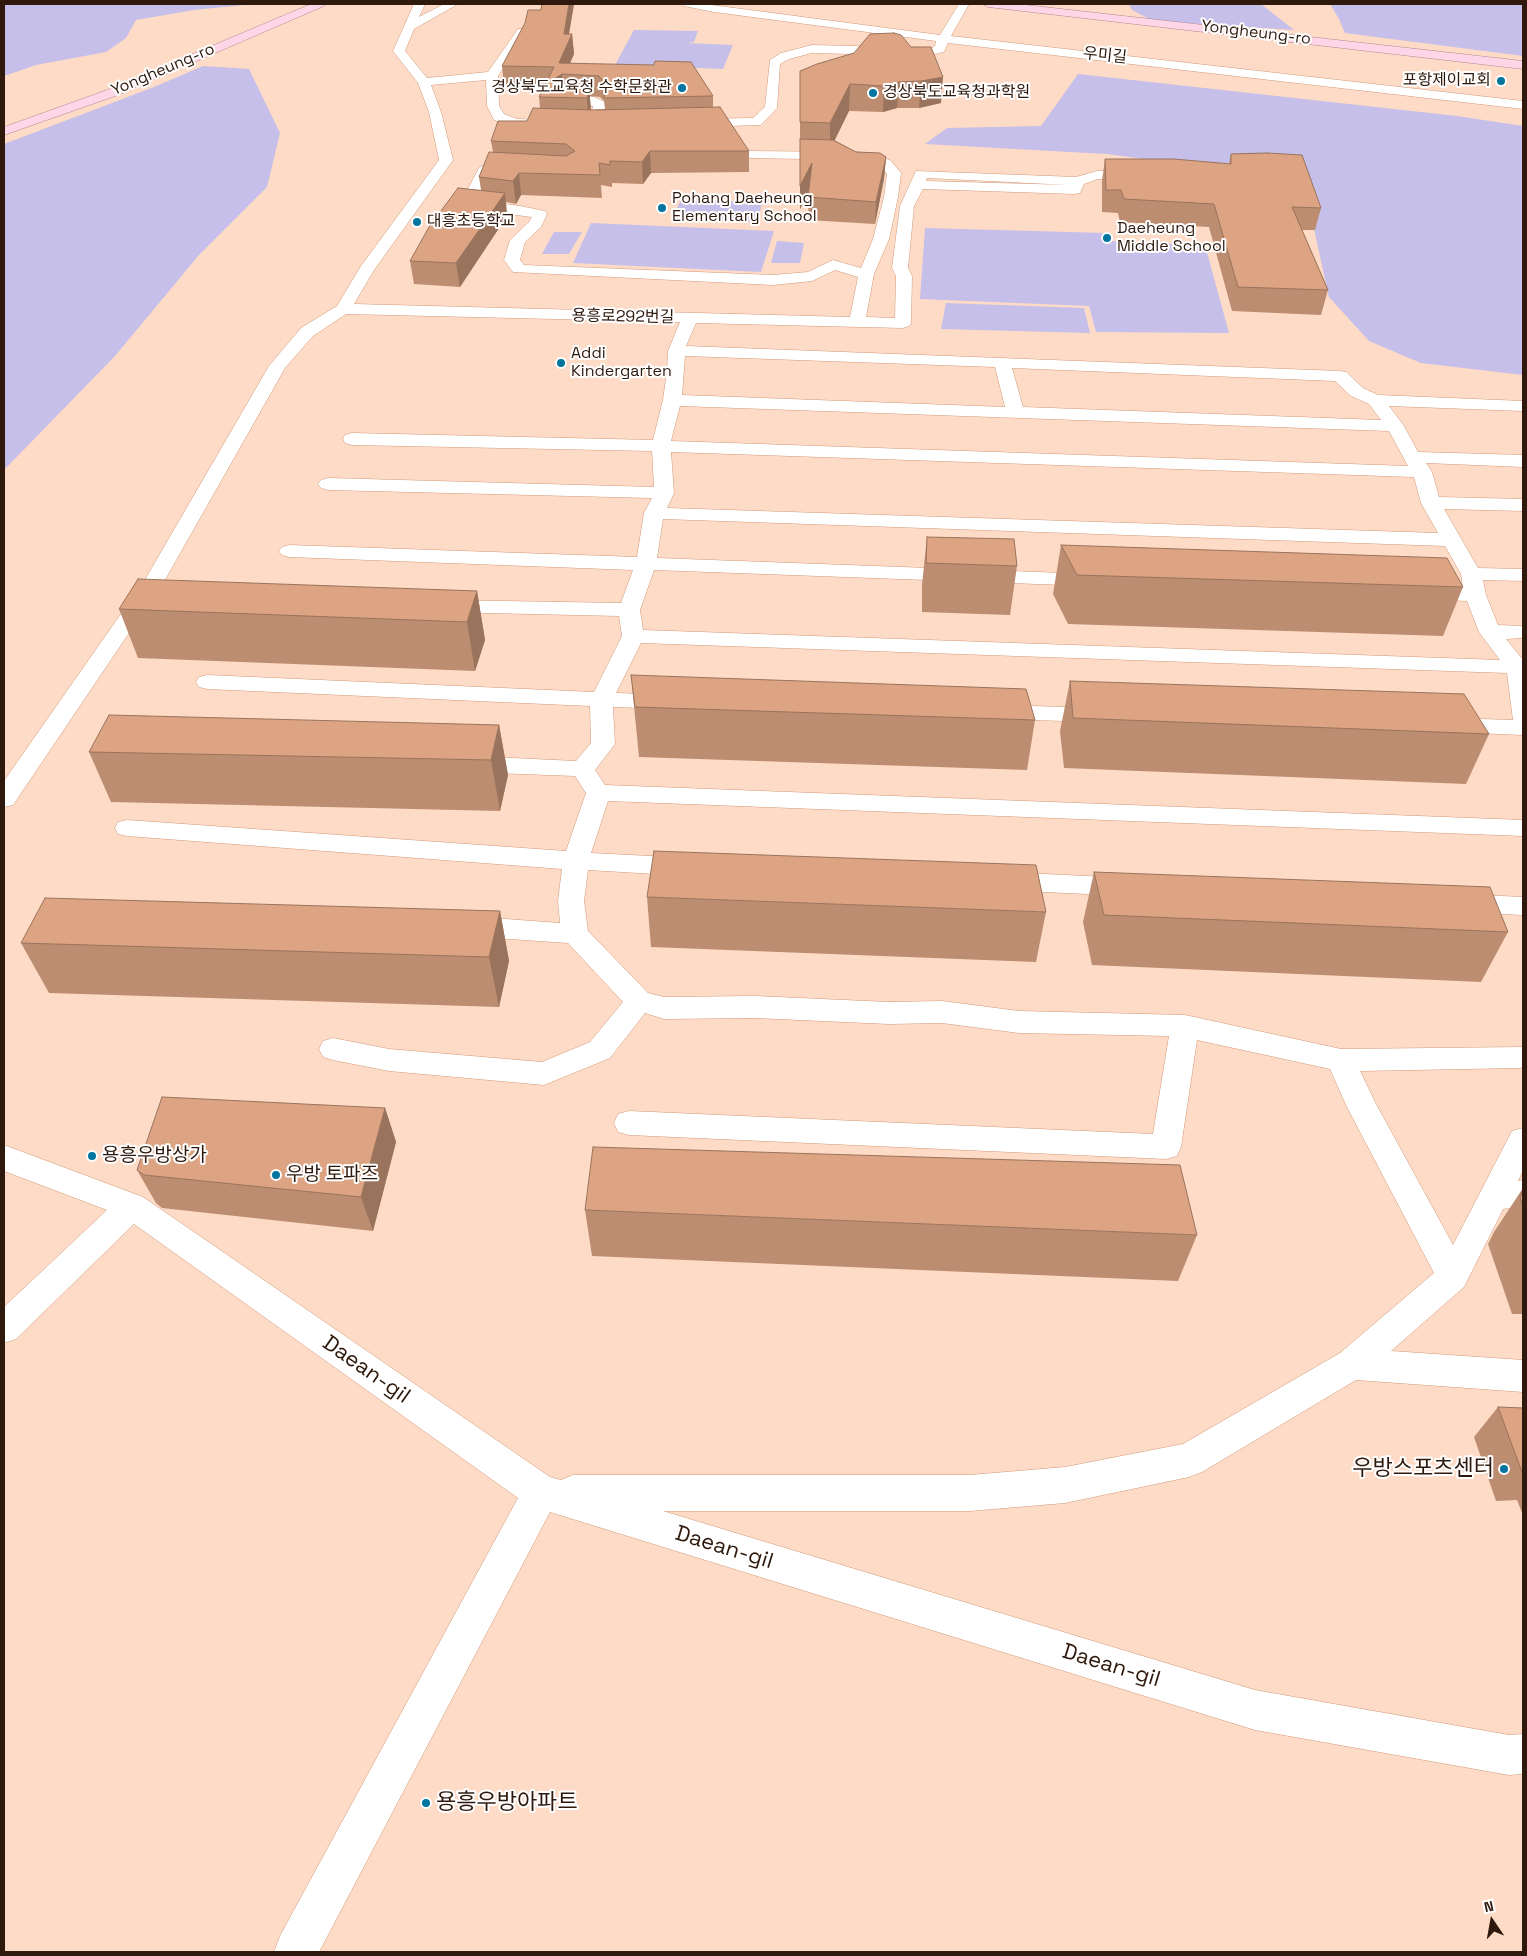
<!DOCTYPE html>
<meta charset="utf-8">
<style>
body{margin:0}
#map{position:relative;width:1527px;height:1956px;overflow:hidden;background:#fedbc6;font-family:"Space Grotesk",sans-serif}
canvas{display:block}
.frame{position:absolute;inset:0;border:5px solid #2e190c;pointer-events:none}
.north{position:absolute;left:1467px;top:1896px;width:50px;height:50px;-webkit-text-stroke:4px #fff;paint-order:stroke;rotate:348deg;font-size:14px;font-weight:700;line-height:20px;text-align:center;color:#2e190c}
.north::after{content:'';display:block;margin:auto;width:18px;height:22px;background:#2e190c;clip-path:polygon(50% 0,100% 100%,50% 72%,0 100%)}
</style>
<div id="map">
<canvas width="1527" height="1956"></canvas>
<div class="frame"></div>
<div class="north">N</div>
</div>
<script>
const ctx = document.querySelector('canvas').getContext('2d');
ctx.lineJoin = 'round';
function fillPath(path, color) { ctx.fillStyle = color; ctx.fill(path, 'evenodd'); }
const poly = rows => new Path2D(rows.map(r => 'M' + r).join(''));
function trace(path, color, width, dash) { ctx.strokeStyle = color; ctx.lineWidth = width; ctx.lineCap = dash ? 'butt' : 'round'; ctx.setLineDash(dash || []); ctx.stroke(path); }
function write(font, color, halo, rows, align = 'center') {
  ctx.font = font + ' "Space Grotesk","Noto Sans KR",sans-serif'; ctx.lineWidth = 4; ctx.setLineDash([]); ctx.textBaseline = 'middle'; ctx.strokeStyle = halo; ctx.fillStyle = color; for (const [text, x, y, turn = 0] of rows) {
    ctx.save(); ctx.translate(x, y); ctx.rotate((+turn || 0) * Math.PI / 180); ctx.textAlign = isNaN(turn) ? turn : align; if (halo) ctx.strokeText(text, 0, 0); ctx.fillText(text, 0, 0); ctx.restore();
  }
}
const green = poly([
 [4,4,255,4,194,10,136,20,126,38,106,52,36,65,4,76],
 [1129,4,1261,4,1294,30,1153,21,1132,10],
 [1330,4,1523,4,1523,56,1345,33,1339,19],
 [634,30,698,31,694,42,687,43,733,45,723,69,615,65],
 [203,66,249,69,280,133,267,187,199,255,115,356,4,470,4,144,154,87],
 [1078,74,1457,116,1523,126,1523,375,1421,363,1369,341,1329,297,1300,166,1160,161,1106,154,925,144,947,128,1041,126],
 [681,200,762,202,758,222,672,218],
 [591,223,774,231,761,272,573,263],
 [925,228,1105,233,1110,241,1205,245,1229,333,1096,332,1089,306,920,299],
 [554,232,582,232,569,254,542,254],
 [777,241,804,243,800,263,771,263],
 [946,303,1084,308,1090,333,941,329]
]);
const minor = poly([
 [414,4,425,4,419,17,444,4,458,4,414,29,405,51,427,78,488,72,518,29,526,29,528,31,498,76,499,106,504,114,517,119,548,120,555,124,548,128,516,127,494,120,487,106,486,80,431,85,441,112,453,160,374,270,354,304,850,317,858,277,835,270,812,281,773,285,513,272,504,260,510,240,529,222,532,217,477,210,463,205,461,202,479,168,486,164,509,165,516,169,509,173,491,172,476,200,520,206,545,211,547,214,541,227,525,242,520,260,524,265,773,275,808,272,833,260,861,268,873,239,884,197,887,174,880,166,858,160,750,158,743,154,745,151,858,152,890,160,901,173,898,197,889,239,874,274,866,317,895,318,896,276,892,268,900,206,916,171,1076,177,1097,171,1140,171,1147,175,1145,178,1098,179,1084,184,1080,193,1075,194,923,189,914,206,908,268,912,276,911,323,909,326,903,328,696,323,686,346,1340,371,1346,372,1363,388,1378,395,1523,401,1523,411,1389,406,1404,426,1418,452,1523,455,1523,467,1426,463,1432,472,1439,497,1523,499,1523,511,1444,509,1478,568,1523,569,1523,581,1483,580,1486,595,1498,625,1523,626,1523,638,1506,639,1523,660,1523,735,1448,732,1440,730,1436,725,1440,720,1448,718,1513,720,1507,673,641,643,616,693,670,695,678,697,681,702,678,707,670,709,613,707,615,744,595,770,605,785,1523,820,1523,836,608,801,591,853,690,858,699,861,703,867,699,873,690,876,588,870,584,901,588,931,648,993,664,997,755,996,889,1002,942,1001,1019,1011,1185,1015,1341,1049,1523,1047,1523,1067,1520,1068,1360,1071,1376,1104,1453,1245,1512,1131,1523,1128,1523,1170,1518,1181,1523,1180,1523,1206,1503,1209,1464,1287,1391,1351,1523,1360,1523,1392,1356,1380,1202,1472,1189,1477,1065,1503,970,1511,663,1511,1255,1690,1509,1735,1523,1734,1523,1774,1509,1775,1255,1730,550,1512,319,1952,274,1952,280,1936,518,1498,134,1224,16,1339,4,1343,4,1307,107,1210,4,1171,4,1145,143,1197,550,1477,561,1480,573,1475,970,1475,1065,1467,1183,1444,1340,1353,1434,1273,1347,1107,1330,1069,1197,1040,1181,1147,1177,1156,1166,1159,629,1135,618,1132,614,1123,618,1114,629,1111,1153,1134,1169,1036,1019,1033,942,1023,889,1024,755,1018,664,1019,645,1013,610,1058,544,1085,389,1071,333,1060,323,1057,319,1049,323,1041,333,1038,389,1049,542,1062,590,1042,623,1002,568,943,465,936,456,933,452,926,456,919,465,916,560,923,558,901,562,869,127,836,118,834,115,828,118,822,127,820,566,851,586,793,575,776,469,772,461,769,457,764,461,759,469,756,576,761,591,743,590,706,207,689,199,687,196,682,199,677,207,675,594,692,622,636,619,616,443,612,435,611,432,606,435,601,443,600,621,603,633,570,289,557,282,555,279,551,282,547,289,545,637,557,644,513,652,498,328,490,321,488,318,484,321,480,328,478,654,487,652,451,352,445,345,443,343,439,345,435,352,433,653,440,663,400,667,371,668,351,680,322,346,314,313,336,285,368,166,578,13,805,4,807,4,781,146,578,269,366,301,328,337,306,361,266,439,160,429,112,418,83,393,51,414,4],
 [927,178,1069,185,926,181,927,178],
 [685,356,995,367,1005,407,682,395,685,356],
 [1012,368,1335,381,1351,396,1369,404,1381,420,1023,407,1012,368],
 [680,406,1389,431,1408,466,671,441,680,406],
 [671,452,1414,477,1421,503,1438,533,667,508,674,493,671,452],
 [663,519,1445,546,1461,574,1463,588,1423,587,1416,589,1412,593,1416,597,1423,599,1467,601,1479,632,1500,660,643,630,640,610,654,570,1092,586,1099,584,1102,580,1099,576,1092,574,657,558,663,519],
 [682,4,704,4,940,35,959,4,969,4,951,36,1523,101,1523,109,948,43,944,52,935,54,929,50,935,46,936,41,714,12,684,6,682,4],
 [812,45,892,47,898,51,892,55,812,53,789,59,780,64,777,108,761,125,693,127,686,123,693,119,753,118,765,107,770,60,781,53,812,45],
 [564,96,594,97,605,102,606,105,601,128,591,128,589,125,593,106,559,103,558,100,564,96],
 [996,705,1100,708,1108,710,1112,715,1108,720,1100,722,996,719,988,717,984,712,988,707,996,705],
 [1002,872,1129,878,1138,881,1142,887,1138,893,1129,896,1002,890,993,887,989,881,993,875,1002,872],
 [1459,894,1523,897,1523,915,1459,912,1450,910,1446,903,1450,896,1459,894]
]);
const major = poly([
 [311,4,326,4,324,6,118,95,4,135,4,127,110,89,311,4],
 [983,4,1017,4,1523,61,1523,69,988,7,983,4]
]);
const wall = poly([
 [542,4,574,4,569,34,572,34,574,54,570,63,713,96,713,107,749,151,749,172,651,173,643,184,612,183,612,187,601,185,602,198,521,195,516,204,506,202,507,216,460,287,414,284,410,261,481,190,479,177,493,152,491,141,527,121,540,108,539,97,544,87,504,86,502,66,541,10],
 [590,96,600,97,604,101,605,109,590,110],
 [894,33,941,103,919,108,897,108,883,112,849,111,834,140,856,152,886,157,884,179,875,224,808,220,809,191,800,209,800,71,854,53],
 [1231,154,1321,208,1315,230,1302,230,1328,290,1321,315,1232,311,1209,227,1120,222,1118,213,1102,212,1102,181,1105,159,1229,164],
 [927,537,1017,566,1010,615,922,612,922,585],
 [1061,545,1463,587,1443,636,1068,624,1053,594],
 [477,591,485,640,475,671,138,658,119,609],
 [631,675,1035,720,1027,770,639,757],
 [1070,681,1489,734,1466,784,1064,768,1060,731],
 [499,725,508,775,500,811,111,802,89,752],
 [1094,872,1508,932,1481,982,1092,965,1083,922],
 [647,897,1046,912,1036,962,651,947],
 [500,911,509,961,499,1007,49,993,21,943],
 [385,1108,396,1142,373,1231,162,1208,156,1203,137,1170],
 [1523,1188,1523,1314,1512,1314,1488,1244,1494,1232],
 [585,1210,1197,1235,1178,1281,592,1256],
 [1498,1407,1523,1408,1523,1515,1517,1500,1496,1501,1474,1437]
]);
const shadedWall = poly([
 [569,4,574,4,567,45,572,34,574,54,565,74,562,74,564,94,559,97,554,79,559,63],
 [943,77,941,103,919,108,921,81],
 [899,82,897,108,883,112,884,86],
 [850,84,849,111,830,150,830,123],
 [589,87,591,108,588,119,587,98],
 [650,151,651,173,643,184,642,162],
 [886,157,884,179,875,224,876,202],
 [812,163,812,185,800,209,800,186],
 [519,173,521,195,516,204,513,181],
 [505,193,507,216,460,287,456,263],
 [477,591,485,640,475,671,467,622],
 [499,725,508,775,500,811,491,760],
 [500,911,509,961,499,1007,489,957],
 [385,1108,396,1142,373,1231,361,1197]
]);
const building = poly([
 [542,4,569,4,564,34,572,34,559,63,654,65,655,61,691,62,713,96,604,98,606,85,599,76,562,74,554,79,555,83,589,87,587,98,539,97,554,67,502,66,525,23,528,10,541,10,542,4],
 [894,33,901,35,911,47,931,47,943,77,921,81,899,82,884,86,850,84,830,123,800,122,800,71,817,64,854,53,870,34,894,33],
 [720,107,749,151,650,151,642,162,610,161,610,165,599,163,600,175,519,173,513,181,479,177,489,152,566,156,575,151,566,144,491,141,498,121,527,121,533,108,594,110,720,107],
 [800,139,833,140,856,152,880,153,886,157,876,202,808,197,812,163,800,186,800,139],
 [1267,153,1302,155,1321,208,1292,207,1328,290,1238,287,1214,204,1124,199,1121,190,1106,190,1105,159,1174,159,1231,164,1231,154,1267,153],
 [458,188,505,193,456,263,410,261,429,227,458,188],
 [927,537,1014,539,1017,566,926,563,927,537],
 [1061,545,1447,558,1463,587,1077,575,1061,545],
 [138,579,477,591,467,622,119,609,138,579],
 [631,675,1026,689,1035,720,635,707,631,675],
 [1070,681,1464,694,1489,734,1073,718,1070,681],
 [109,715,499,725,491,760,89,752,109,715],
 [654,851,1036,865,1046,912,647,897,654,851],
 [1094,872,1490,887,1508,932,1104,915,1094,872],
 [45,898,500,911,489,957,21,943,45,898],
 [162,1097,385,1108,361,1197,144,1175,137,1170,162,1097],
 [593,1147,1180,1165,1197,1235,585,1210,593,1147],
 [1523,1190,1523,1207,1520,1197,1523,1190],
 [1498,1407,1523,1408,1523,1472,1522,1472,1498,1407]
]);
const markers = [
 [1501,81,5,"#00759f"],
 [682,88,5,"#00759f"],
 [873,93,5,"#00759f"],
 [662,208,5,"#00759f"],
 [417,222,5,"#00759f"],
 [1107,238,5,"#00759f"],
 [561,363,5,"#00759f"],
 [92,1156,5,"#00759f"],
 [276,1175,5,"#00759f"],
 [1504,1469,5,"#00759f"],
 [426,1803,5,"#00759f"]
];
const farStreetnames = [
 ["Yongheung-ro",1256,33,7],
 ["우미길",1105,56,6],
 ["Yongheung-ro",163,70,-23],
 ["용흥로292번길",623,317,1]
];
const farPoinames = [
 ["포항제이교회",1491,81,"right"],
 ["경상북도교육청 수학문화관",672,88,"right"],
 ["경상북도교육청과학원",883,93],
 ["Pohang Daeheung",672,199],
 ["Elementary School",672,217],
 ["대흥초등학교",427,222],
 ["Daeheung",1117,229],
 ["Middle School",1117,247],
 ["Addi",571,354],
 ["Kindergarten",571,372]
];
const poiNames = [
 ["용흥우방상가",102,1156],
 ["우방 토파즈",286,1175]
];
const nearStreetnames = [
 ["Daean-gil",366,1370,35],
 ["Daean-gil",724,1548,17],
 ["Daean-gil",1111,1666,17]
];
const nearPoinames = [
 ["우방스포츠센터",1494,1469],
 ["용흥우방아파트",436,1803,"left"]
];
fillPath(green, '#c5bfea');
trace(minor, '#d09978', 1);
trace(major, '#b48490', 1);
fillPath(minor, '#fff');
fillPath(major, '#fdd7e7');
fillPath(wall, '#bd8d71');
fillPath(shadedWall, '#9a735c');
fillPath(building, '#dca483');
trace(building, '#9a735c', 1);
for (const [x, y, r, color] of markers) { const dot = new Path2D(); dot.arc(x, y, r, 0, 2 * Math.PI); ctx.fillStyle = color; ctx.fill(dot); trace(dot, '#fff', 2); }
write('16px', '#2e190c', '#fff', farStreetnames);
write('16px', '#2e190c', '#fff', farPoinames, 'left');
write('19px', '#2e190c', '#fff', poiNames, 'left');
write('22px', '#2e190c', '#fff', nearStreetnames);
write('22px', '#2e190c', '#fff', nearPoinames, 'right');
</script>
